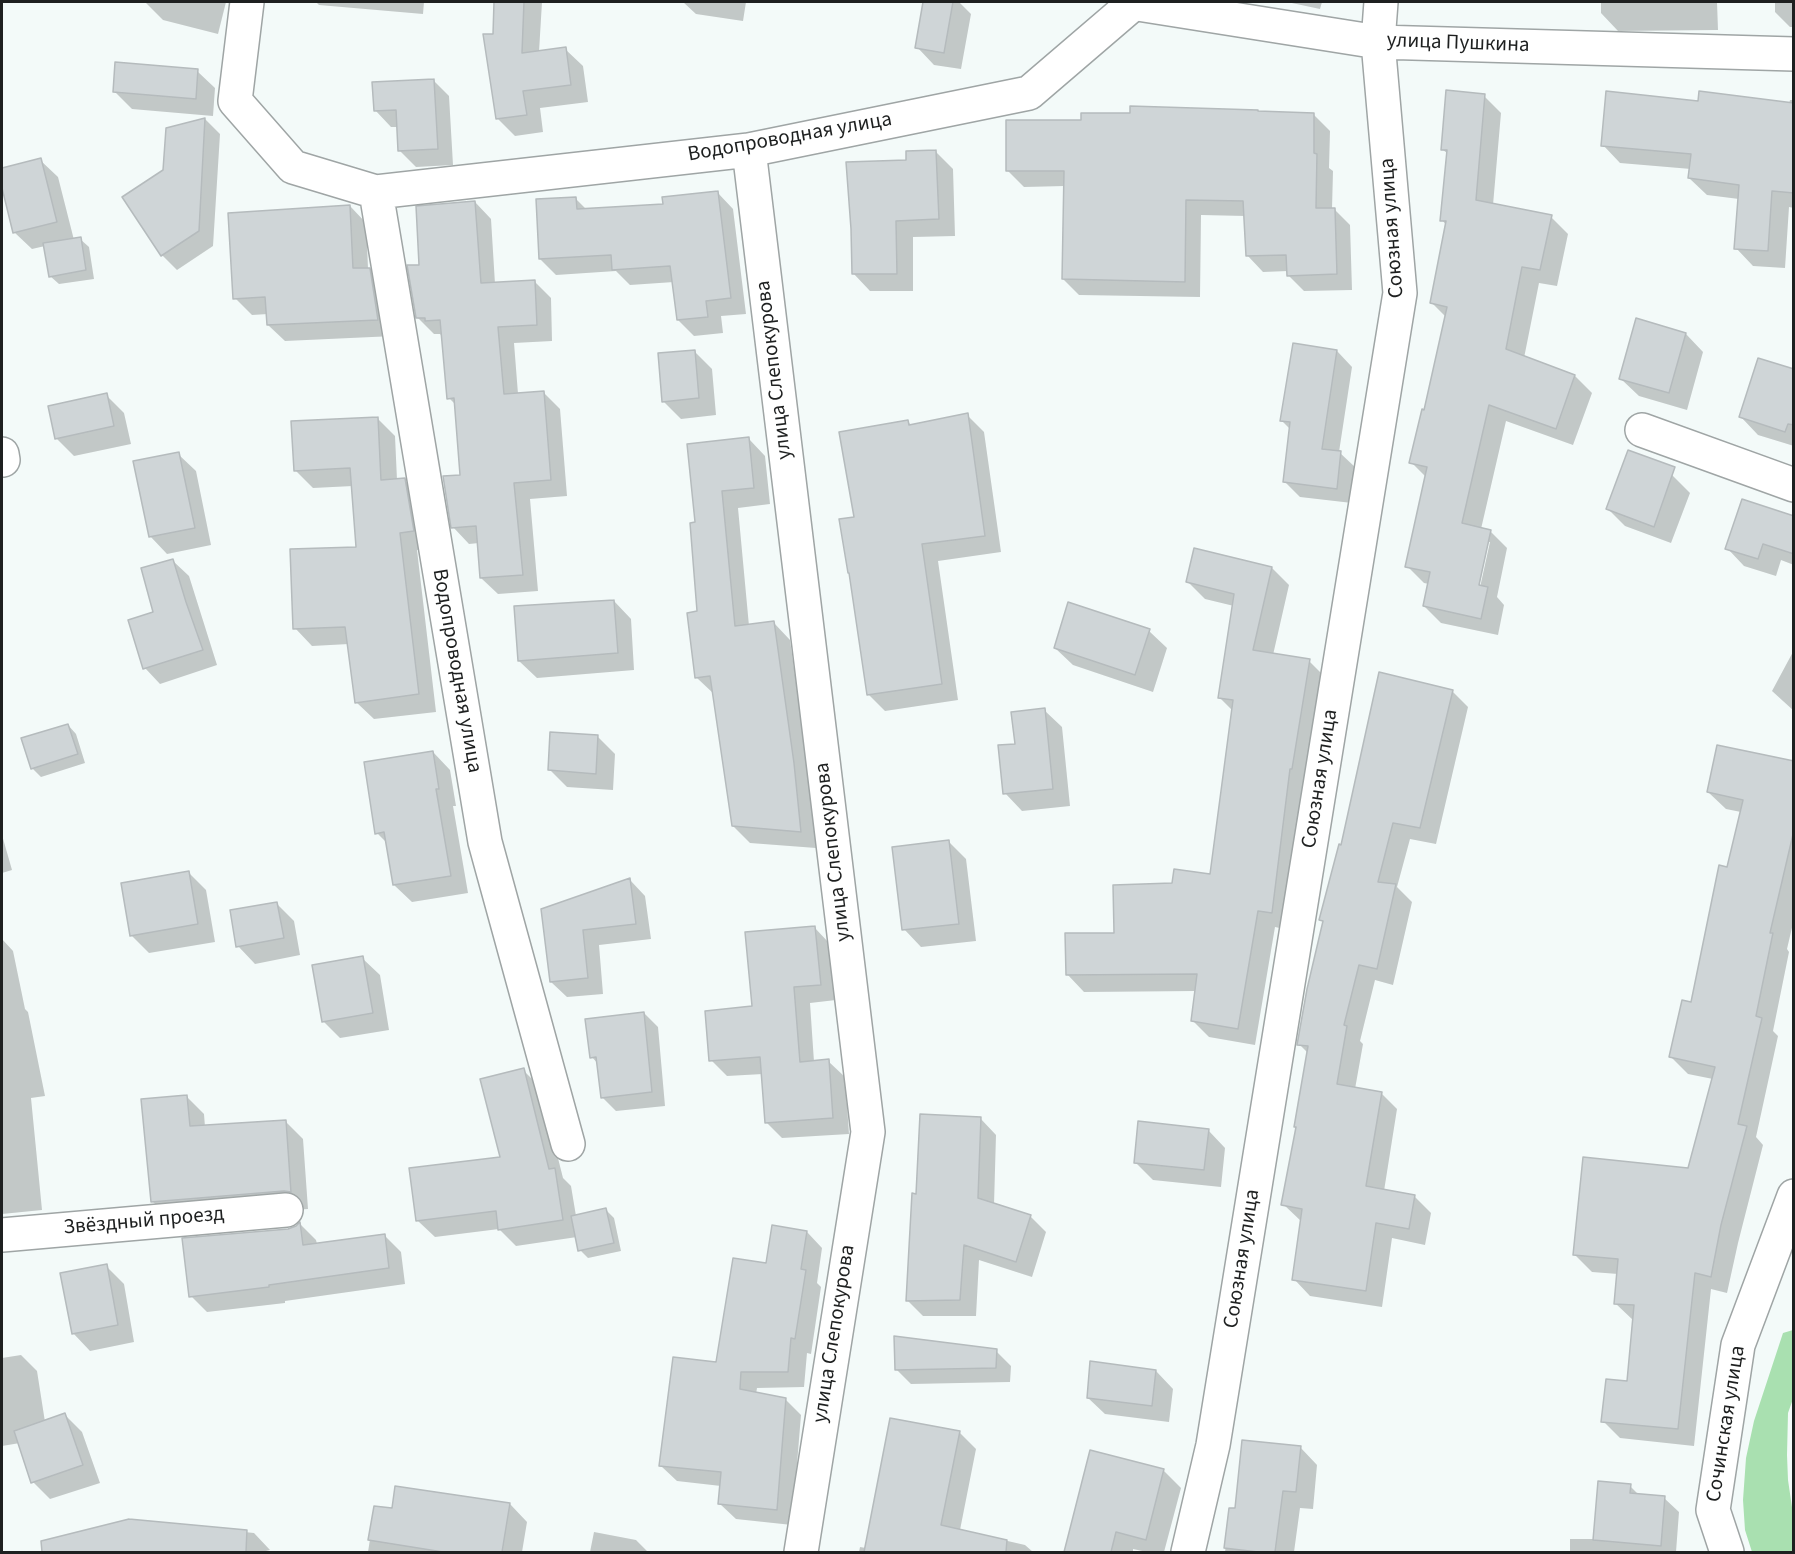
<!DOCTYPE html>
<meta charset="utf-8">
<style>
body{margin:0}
#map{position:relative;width:1795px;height:1554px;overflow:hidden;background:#f3faf9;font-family:"Source Sans 3",sans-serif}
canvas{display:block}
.frame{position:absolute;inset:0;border:3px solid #1e2020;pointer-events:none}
</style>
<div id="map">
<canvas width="1795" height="1554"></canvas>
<div class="frame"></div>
</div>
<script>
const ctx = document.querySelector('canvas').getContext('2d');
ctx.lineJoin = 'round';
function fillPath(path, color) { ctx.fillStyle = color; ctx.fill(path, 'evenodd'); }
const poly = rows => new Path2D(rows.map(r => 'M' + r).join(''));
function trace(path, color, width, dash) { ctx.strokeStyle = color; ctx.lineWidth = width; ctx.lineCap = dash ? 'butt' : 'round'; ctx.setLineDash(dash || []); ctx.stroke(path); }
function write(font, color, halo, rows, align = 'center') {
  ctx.font = font + ' "Source Sans 3",sans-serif'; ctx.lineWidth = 6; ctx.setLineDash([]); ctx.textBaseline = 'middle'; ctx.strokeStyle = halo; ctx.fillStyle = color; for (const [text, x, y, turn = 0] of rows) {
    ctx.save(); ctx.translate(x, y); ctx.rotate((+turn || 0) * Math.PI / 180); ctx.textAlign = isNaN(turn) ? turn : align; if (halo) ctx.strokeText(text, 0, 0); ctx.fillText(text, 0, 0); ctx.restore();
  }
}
const green = poly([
 [1793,1330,1794,1396,1788,1413,1787,1455,1788,1480,1793,1514,1793,1552,1752,1552,1745,1530,1743,1500,1746,1458,1754,1421,1783,1333]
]);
const shadow = poly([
 [145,2,226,2,218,34,163,20],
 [316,2,424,2,423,14,319,5],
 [495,2,542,2,539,52,565,49,583,66,588,102,540,108,543,132,515,136,497,118,494,35],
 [683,2,746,2,743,21,696,14],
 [924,2,959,2,971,14,961,69,934,65,917,47],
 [1287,2,1322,2,1320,9],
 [1601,2,1717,2,1718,30,1618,31,1601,13],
 [1775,2,1794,2,1794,27,1790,27,1775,12],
 [197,71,215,88,213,116,132,109,114,91],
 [433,80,449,96,453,165,416,167,399,150,398,127,391,127,375,110],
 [1484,96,1501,113,1493,205,1551,217,1568,234,1557,286,1539,283,1524,358,1575,376,1592,393,1573,445,1506,421,1481,529,1490,531,1507,548,1497,597,1504,605,1498,635,1441,623,1424,606,1429,584,1424,583,1407,566,1426,477,1411,462,1425,412,1446,317,1432,303,1447,226,1442,220,1448,154,1442,149],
 [1487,542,1490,542,1479,592,1476,592],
 [1790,100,1794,100,1794,208,1789,207,1785,268,1753,266,1736,248,1739,199,1707,195,1689,178,1691,169,1620,163,1603,145,1699,103,1789,104],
 [1314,115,1330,131,1329,168,1333,171,1332,209,1334,209,1350,225,1352,290,1304,291,1288,275,1288,271,1263,272,1247,255,1246,216,1201,215,1200,297,1079,295,1063,279,1065,186,1024,187,1008,171,1082,122],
 [205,119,220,134,213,246,177,270,162,255,124,198,165,171],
 [935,151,953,169,955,236,913,237,913,291,870,291,853,273,908,162],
 [40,160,58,177,74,240,80,239,89,247,94,279,59,284,50,276,45,246,32,249,14,232,2,182,2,169],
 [717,192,733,209,746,314,721,316,723,333,694,336,678,320,674,282,630,285,616,271,556,275,540,259,575,198,587,210,665,205],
 [475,202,491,219,495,284,535,282,551,298,552,341,514,343,518,394,544,393,560,409,567,496,530,499,538,591,498,594,481,578,479,543,469,544,453,527,461,476,456,405,449,398,443,337,440,334,434,334,418,318,421,266],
 [350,206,366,223,368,268,386,286,394,336,285,341,268,325,268,314,252,315,235,298],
 [1686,334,1703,352,1687,410,1639,396,1621,379],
 [694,351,712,369,716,415,681,419,663,401],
 [1337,351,1352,367,1339,452,1356,468,1352,503,1300,497,1285,482,1290,429,1282,421],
 [1794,371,1794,446,1758,435,1741,417],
 [106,395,124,413,131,444,74,456,56,438],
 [967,415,984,432,1001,552,938,561,958,700,885,711,868,694,855,518,908,422,912,426],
 [377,418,395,436,397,480,404,480,422,497,431,548,417,550,436,712,374,719,356,702,349,644,312,646,295,628,357,548,353,486,313,488,295,470],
 [749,439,765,456,770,504,738,508,749,626,774,623,790,640,810,781,816,848,750,843,733,826,714,694,697,678,699,612,697,524],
 [178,454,196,471,211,545,167,554,150,536],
 [1626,459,1672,475,1690,493,1671,543,1625,526,1608,509],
 [1794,518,1794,565,1781,560,1776,576,1744,566,1727,548],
 [173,561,189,576,217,665,160,684,145,668,154,613],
 [1272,568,1289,585,1273,655,1309,661,1326,678,1289,930,1275,927,1255,1045,1209,1037,1192,1020,1196,991,1084,992,1067,974,1173,885,1211,876,1233,711,1219,697,1234,606,1205,599,1188,582],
 [614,601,631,619,634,670,537,678,519,661],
 [1149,631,1167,648,1153,692,1073,665,1055,648],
 [1794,650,1794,711,1772,691],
 [1452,691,1468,707,1436,844,1410,839,1397,887,1412,902,1393,985,1375,980,1360,1041,1363,1044,1355,1089,1381,1093,1397,1109,1384,1191,1415,1197,1431,1213,1425,1245,1392,1238,1382,1307,1310,1296,1294,1279,1302,1222,1283,1204,1297,1128,1308,1053,1299,1044,1324,923,1321,920],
 [1044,710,1062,727,1070,806,1022,811,1005,793,1016,745],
 [68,725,76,734,85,763,41,777,32,768],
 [597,736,615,754,613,790,567,787,550,770],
 [433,752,450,770,456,806,453,806,468,893,412,902,394,885,387,843,377,833],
 [1794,762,1794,919,1787,949,1789,952,1773,1031,1778,1036,1756,1137,1763,1145,1738,1243,1727,1293,1711,1289,1694,1446,1620,1438,1603,1421,1629,1383,1634,1321,1615,1303,1618,1274,1592,1272,1575,1255,1689,1169,1713,1079,1688,1074,1671,1057,1692,1004,1728,869,1741,812,1726,809,1708,792],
 [2,835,12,870,2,873],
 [949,842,966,859,976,941,921,947,904,929],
 [188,872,206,890,215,942,149,953,132,936,123,884],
 [630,880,645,896,651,939,599,945,603,994,567,997,551,982,543,910],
 [277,904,294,921,300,955,255,964,238,946],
 [814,927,830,944,836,1000,810,1003,814,1062,828,1061,845,1077,849,1134,782,1138,766,1122,763,1074,727,1076,711,1060,754,1008],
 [2,939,13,951,25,1009,28,1012,45,1096,31,1098,42,1210,2,1214],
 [362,958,380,975,389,1030,340,1038,323,1021],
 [644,1013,658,1027,665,1106,616,1111,602,1097,598,1064,592,1057],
 [523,1070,540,1087,563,1178,571,1186,576,1216,605,1209,614,1218,621,1251,588,1258,580,1250,577,1237,516,1246,499,1229,435,1237,418,1221,502,1158],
 [186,1096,204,1114,205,1127,286,1122,303,1139,308,1209,170,1218,152,1201],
 [980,1118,996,1135,994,1205,1030,1216,1046,1232,1032,1277,979,1260,976,1316,923,1316,907,1300,918,1195],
 [1208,1130,1225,1148,1221,1187,1153,1180,1135,1162],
 [300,1224,316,1240,317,1244,384,1235,401,1252,405,1284,285,1301,285,1303,207,1312,191,1296],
 [807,1232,822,1248,817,1283,821,1287,811,1354,807,1353,804,1387,757,1388,756,1394,785,1399,801,1415,792,1525,736,1519,720,1504,721,1486,677,1481,661,1466,717,1364,768,1265],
 [106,1266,124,1284,134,1342,90,1351,73,1333],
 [996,1351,1011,1366,1010,1382,911,1384,896,1369],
 [21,1355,37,1371,45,1422,65,1415,82,1432,100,1483,50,1499,33,1482,20,1443,2,1446,2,1358],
 [1156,1371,1173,1389,1169,1422,1105,1414,1087,1397],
 [959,1432,976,1449,960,1530,1025,1545,1033,1552,859,1552,860,1547,866,1548],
 [1300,1447,1317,1465,1313,1509,1300,1508,1294,1552,1225,1552,1231,1509,1237,1510],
 [1091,1452,1163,1470,1181,1488,1164,1552,1147,1552,1133,1549,1133,1552,1066,1552],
 [1630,1486,1640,1496,1664,1498,1679,1512,1676,1552,1570,1552,1570,1539,1594,1539],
 [510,1504,527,1522,522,1552,368,1552,375,1507,393,1510],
 [129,1520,254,1533,270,1550,262,1552,87,1552,82,1532],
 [594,1532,636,1540,648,1552,590,1552]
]);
const building = poly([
 [494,2,524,2,522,53,566,47,571,85,523,91,527,115,496,119,483,34,493,34,494,2],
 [923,2,953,2,944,53,915,48,923,2],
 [115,62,198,69,196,99,113,92,115,62],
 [434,79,438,149,398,151,396,110,374,111,372,82,434,79],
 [1446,90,1485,94,1476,200,1552,215,1540,270,1522,267,1506,349,1575,375,1556,429,1489,405,1462,523,1491,530,1479,585,1488,587,1481,619,1423,606,1430,572,1405,567,1427,467,1409,463,1422,409,1424,410,1447,307,1430,303,1446,221,1440,221,1447,150,1441,150,1446,90],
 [1606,91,1698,101,1699,91,1794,103,1794,193,1772,191,1768,251,1734,249,1739,185,1688,178,1691,154,1601,146,1606,91],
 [1130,106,1258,110,1258,111,1314,113,1314,153,1317,154,1316,208,1335,208,1337,274,1287,276,1286,255,1246,256,1243,201,1186,200,1185,282,1062,279,1064,171,1006,171,1006,120,1081,120,1081,113,1130,113,1130,106],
 [205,118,199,231,161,256,122,197,163,170,166,128,205,118],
 [936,150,939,219,896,221,897,274,852,274,851,229,846,162,906,160,906,151,936,150],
 [41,158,57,222,13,233,2,188,2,168,41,158],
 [718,191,731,298,706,301,708,317,677,320,670,266,612,270,611,255,539,259,536,199,576,197,577,209,663,204,662,197,718,191],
 [475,201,481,283,535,280,537,325,498,327,504,394,544,391,551,480,514,483,523,575,480,578,476,526,451,528,443,476,460,475,454,398,447,399,440,320,425,321,425,318,416,318,407,265,419,265,416,206,475,201],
 [350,205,353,268,370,268,378,320,267,325,265,297,233,299,228,213,350,205],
 [81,237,86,270,49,277,43,243,81,237],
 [1636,318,1686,333,1669,393,1619,379,1636,318],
 [1293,343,1337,350,1322,449,1341,451,1337,489,1283,482,1290,422,1280,421,1293,343],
 [695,350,699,398,662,402,658,353,695,350],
 [1758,358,1794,369,1794,425,1788,424,1785,432,1739,417,1758,358],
 [107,393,114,426,55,439,48,406,107,393],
 [968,413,985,536,922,544,942,684,867,695,849,573,848,573,839,519,854,517,839,432,908,420,909,425,968,413],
 [378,417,381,480,405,478,414,531,400,533,419,694,355,703,345,627,293,629,290,549,356,547,350,468,294,471,291,421,378,417],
 [749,437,754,488,722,491,735,626,774,621,794,763,801,832,732,826,710,676,695,678,687,613,697,611,690,523,695,522,687,444,749,437],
 [1628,450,1675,467,1654,527,1606,509,1628,450],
 [179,452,195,528,149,537,133,461,179,452],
 [1742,499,1794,516,1794,554,1763,544,1758,559,1725,549,1742,499],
 [1194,548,1272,567,1253,650,1310,659,1292,769,1290,769,1272,913,1258,911,1238,1029,1191,1021,1197,974,1066,975,1065,933,1114,933,1113,885,1172,883,1174,869,1210,874,1233,700,1218,698,1234,594,1186,582,1194,548],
 [173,559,186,602,203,650,143,669,128,620,153,612,141,568,173,559],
 [614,600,618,653,518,661,514,606,614,600],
 [1068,602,1150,629,1135,675,1054,648,1068,602],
 [1379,672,1453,690,1420,828,1393,823,1378,882,1396,884,1377,969,1359,965,1344,1025,1347,1026,1337,1084,1382,1092,1366,1186,1415,1195,1409,1229,1376,1223,1366,1291,1292,1280,1302,1209,1281,1205,1296,1127,1294,1127,1308,1046,1297,1045,1307,989,1323,921,1319,920,1339,844,1341,845,1379,672],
 [1045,708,1053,789,1003,794,998,745,1015,744,1011,712,1045,708],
 [68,724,78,754,31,769,21,738,68,724],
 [550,732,598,735,596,774,548,770,550,732],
 [1717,745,1794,761,1794,830,1770,933,1773,933,1756,1016,1762,1018,1738,1124,1747,1126,1721,1225,1711,1277,1695,1273,1678,1429,1601,1422,1606,1379,1627,1381,1634,1305,1614,1304,1618,1259,1573,1255,1583,1157,1688,1168,1715,1067,1669,1057,1682,1000,1691,1002,1719,865,1727,867,1743,800,1707,792,1717,745],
 [433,751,439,789,436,789,451,876,393,885,384,832,375,834,364,762,433,751],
 [949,840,959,924,902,930,892,847,949,840],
 [189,871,198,924,130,936,121,883,189,871],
 [630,878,636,924,583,930,588,978,550,982,541,909,630,878],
 [277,902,284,938,236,947,230,910,277,902],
 [815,926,821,985,794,987,800,1062,829,1059,833,1118,765,1123,760,1057,709,1061,705,1011,752,1006,745,932,815,926],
 [363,956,373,1013,322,1022,312,965,363,956],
 [644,1012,652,1092,601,1098,596,1057,590,1058,585,1019,644,1012],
 [524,1068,549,1169,555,1168,563,1220,498,1230,496,1211,416,1221,409,1168,500,1157,480,1079,524,1068],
 [187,1095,190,1126,286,1120,291,1192,284,1191,151,1202,141,1099,187,1095],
 [920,1114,981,1117,978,1198,1031,1215,1016,1262,964,1245,960,1300,906,1301,912,1193,916,1194,920,1114],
 [1138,1121,1209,1129,1204,1170,1134,1163,1138,1121],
 [606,1208,614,1243,578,1251,571,1216,606,1208],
 [300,1222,303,1245,385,1234,389,1268,269,1285,269,1287,189,1297,182,1238,288,1229,296,1226,300,1222],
 [772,1225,807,1231,801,1269,806,1270,795,1339,791,1338,788,1372,741,1372,740,1389,786,1398,777,1510,718,1504,721,1472,659,1466,673,1357,716,1362,733,1258,766,1263,772,1225],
 [107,1264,118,1325,72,1334,60,1273,107,1264],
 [894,1336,997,1349,996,1368,895,1370,894,1336],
 [1090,1361,1156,1370,1152,1406,1087,1398,1090,1361],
 [65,1413,83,1465,31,1483,14,1431,65,1413],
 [890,1418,960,1431,941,1525,1007,1540,1006,1552,864,1552,890,1418],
 [1242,1440,1301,1446,1296,1492,1283,1491,1275,1552,1258,1552,1224,1548,1229,1508,1235,1508,1242,1440],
 [1090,1450,1164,1469,1146,1540,1116,1532,1111,1552,1064,1552,1090,1450],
 [1598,1481,1631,1484,1630,1493,1665,1496,1661,1546,1593,1540,1598,1481],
 [395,1486,510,1503,502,1552,443,1552,368,1540,374,1506,392,1508,395,1486],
 [129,1519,247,1530,246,1552,42,1552,41,1541,129,1519]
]);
const minor = poly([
 [247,2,235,101,293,167,376,192,485,842,568,1144],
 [749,150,868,1132,801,1552],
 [376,192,749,150,1029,93,1134,3],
 [1642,430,1794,485],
 [2,454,3,460],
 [2,1235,286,1210]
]);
const tertiary = poly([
 [1125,2,1378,42,1794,54],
 [1188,1552,1213,1445,1400,293,1378,42,1381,2],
 [1727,1552,1713,1510,1738,1345,1794,1196]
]);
const streetNames = [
 ["улица Пушкина",1458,44,2],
 ["Водопроводная улица",790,138,-10],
 ["Союзная улица",1393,228,-94],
 ["улица Слепокурова",775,370,-97],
 ["Водопроводная улица",456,671,80],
 ["Союзная улица",1321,779,-81],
 ["улица Слепокурова",834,852,-97],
 ["Звёздный проезд",144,1222,-5],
 ["Союзная улица",1243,1259,-81],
 ["улица Слепокурова",835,1334,-81],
 ["Сочинская улица",1727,1424,-81]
];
fillPath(green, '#a9e0b0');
fillPath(shadow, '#0003');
fillPath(building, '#cfd5d7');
trace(building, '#b5bbbd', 1.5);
trace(minor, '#9fa5a5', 36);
trace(tertiary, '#9fa5a5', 36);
trace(minor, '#fff', 33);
trace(tertiary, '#fff', 33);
write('21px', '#1e2020', '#fff', streetNames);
</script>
